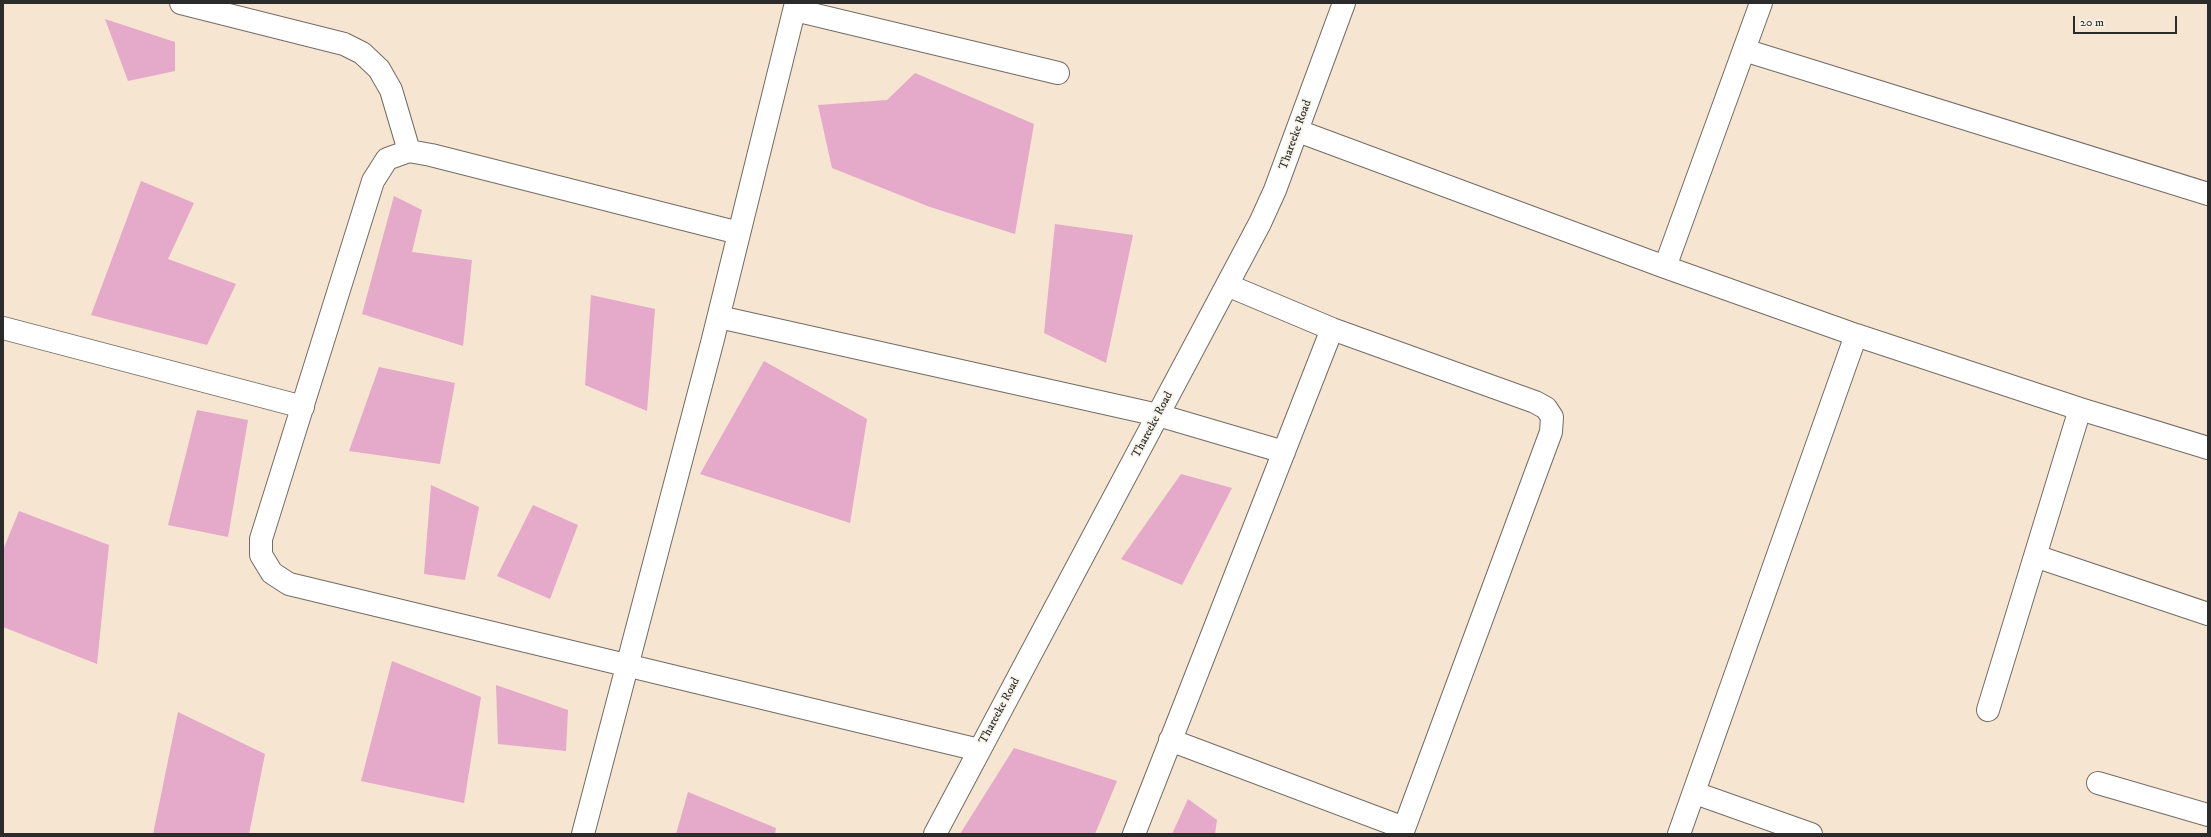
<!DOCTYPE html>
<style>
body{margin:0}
#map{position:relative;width:2211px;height:837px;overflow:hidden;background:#f5e5d1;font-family:"IM FELL DW Pica",serif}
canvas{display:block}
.frame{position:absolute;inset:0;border:4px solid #2b2b2b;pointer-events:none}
.scale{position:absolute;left:2073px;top:16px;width:104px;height:18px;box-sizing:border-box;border:2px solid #2b2b2b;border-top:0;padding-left:5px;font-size:12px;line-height:14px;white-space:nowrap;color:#2b2b2b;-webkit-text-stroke:3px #f7f3e8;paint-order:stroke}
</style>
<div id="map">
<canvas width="2211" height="837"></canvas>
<div class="frame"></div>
<div class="scale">20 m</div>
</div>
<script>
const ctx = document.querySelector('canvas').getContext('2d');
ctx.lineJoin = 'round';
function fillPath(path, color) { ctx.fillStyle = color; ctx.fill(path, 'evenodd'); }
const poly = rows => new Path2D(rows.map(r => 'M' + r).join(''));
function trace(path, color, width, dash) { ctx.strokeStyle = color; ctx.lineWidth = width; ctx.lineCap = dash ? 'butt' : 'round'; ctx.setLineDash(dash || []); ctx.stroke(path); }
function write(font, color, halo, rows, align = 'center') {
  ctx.font = font + ' "IM FELL DW Pica",serif'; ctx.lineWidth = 3.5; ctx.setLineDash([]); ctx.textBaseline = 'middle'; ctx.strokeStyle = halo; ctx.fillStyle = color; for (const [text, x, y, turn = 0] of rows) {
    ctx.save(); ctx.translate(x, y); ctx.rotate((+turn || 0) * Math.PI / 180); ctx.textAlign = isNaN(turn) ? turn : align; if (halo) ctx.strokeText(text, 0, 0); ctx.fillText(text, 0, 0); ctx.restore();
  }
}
const building = poly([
 [105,19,175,42,175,71,128,81],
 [915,73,1034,124,1015,234,930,207,832,168,818,105,887,100],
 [141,181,194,203,168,259,236,284,207,345,91,315],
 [394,196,422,210,412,252,472,260,463,346,362,314],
 [1055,224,1133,235,1106,363,1044,333],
 [591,295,655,309,647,411,585,385],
 [764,361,867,419,850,523,700,474],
 [379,367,455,383,440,464,349,451],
 [197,410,248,420,228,537,168,525],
 [1181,474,1232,488,1182,585,1121,559],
 [431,485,479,507,465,580,424,574],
 [533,505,578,525,550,599,497,576],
 [19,511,109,545,97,664,3,627,3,550],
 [392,661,481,697,464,803,361,781],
 [496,685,568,710,566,751,498,744],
 [178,712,265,754,249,834,153,834],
 [1014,748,1117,781,1095,834,960,834],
 [688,792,776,828,775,834,676,834],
 [1188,799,1217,820,1215,834,1172,834]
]);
const minor = poly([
 [181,3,344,44,362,53,379,69,391,90,409,151],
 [795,10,1058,73],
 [1744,50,2208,194],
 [1298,131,1665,267,1856,335,2080,409,2208,448],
 [739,233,431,155,409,151,387,159,373,181,261,539,261,555,272,573,289,584,979,750],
 [1665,267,1761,3],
 [1227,285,1332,329,1535,402,1546,408,1552,417,1551,432,1402,834],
 [719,317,1158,415,1284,452],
 [3,328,303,407],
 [2035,556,2208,614],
 [1988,710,2080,409],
 [1170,740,1404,828],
 [2098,783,2208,815],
 [1695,793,1811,834],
 [583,834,712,343,796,3],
 [935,834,1260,223,1275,190,1344,3],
 [1134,834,1332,329],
 [1679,834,1856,335]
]);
const streetNames = [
 ["Thareeke Road",1296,135,-70],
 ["Thareeke Road",1153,425,-62],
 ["Thareeke Road",1000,711,-62]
];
fillPath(building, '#e5a9ca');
trace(minor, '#726c65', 24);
trace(minor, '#fff', 22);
write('12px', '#2b2b2b', '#f7f3e8', streetNames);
</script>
